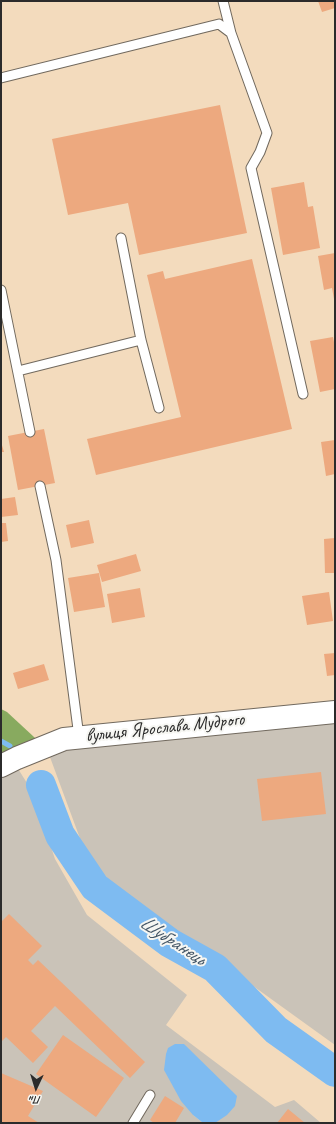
<!DOCTYPE html>
<meta charset="utf-8">
<style>
body{margin:0}
#map{position:relative;width:336px;height:1124px;overflow:hidden;background:#f3dbbd;font-family:Caveat,sans-serif}
canvas{display:block}
.frame{position:absolute;inset:0;border:2px solid #2b2b2b;pointer-events:none}
.north{position:absolute;left:16px;top:1068px;width:40px;height:40px;-webkit-text-stroke:3px #f6f6f2;paint-order:stroke;rotate:184deg;font-size:11px;font-weight:700;line-height:16px;text-align:center;color:#2b2b2b}
.north::after{content:'';display:block;margin:auto;width:14px;height:18px;background:#2b2b2b;clip-path:polygon(50% 0,100% 100%,50% 72%,0 100%)}
</style>
<div id="map">
<canvas width="336" height="1124"></canvas>
<div class="frame"></div>
<div class="north">Пн</div>
</div>
<script>
const ctx = document.querySelector('canvas').getContext('2d');
ctx.lineJoin = 'round';
function fillPath(path, color) { ctx.fillStyle = color; ctx.fill(path, 'evenodd'); }
const poly = rows => new Path2D(rows.map(r => 'M' + r).join(''));
function trace(path, color, width, dash) { ctx.strokeStyle = color; ctx.lineWidth = width; ctx.lineCap = dash ? 'butt' : 'round'; ctx.setLineDash(dash || []); ctx.stroke(path); }
function write(font, color, halo, rows, align = 'center') {
  ctx.font = font + ' Caveat,sans-serif'; ctx.lineWidth = 4; ctx.setLineDash([]); ctx.textBaseline = 'middle'; ctx.strokeStyle = halo; ctx.fillStyle = color; for (const [text, x, y, turn = 0] of rows) {
    ctx.save(); ctx.translate(x, y); ctx.rotate((+turn || 0) * Math.PI / 180); ctx.textAlign = isNaN(turn) ? turn : align; if (halo) ctx.strokeText(text, 0, 0); ctx.fillText(text, 0, 0); ctx.restore();
  }
}
const industrial = poly([
 [335,716,335,1045,113,885,85,852,47,749],
 [15,764,32,791,55,859,87,915,187,995,166,1025,275,1107,294,1100,321,1123,206,1123,215,1123,193,1115,203,1123,1,1123,1,771]
]);
const forest = poly([
 [1,709,7,712,47,749,1,771]
]);
const water = poly([
 [175,1044,184,1044,237,1096,235,1106,227,1115,215,1123,203,1123,193,1115,181,1101,164,1070,166,1054,168,1048]
]);
const stream = poly([
 [1,741,10,746]
]);
const river = poly([
 [41,785,60,835,95,887,170,943,215,968,276,1030,335,1072]
]);
const building = poly([
 [318,1,335,1,335,8,322,12],
 [220,105,247,233,139,255,128,203,68,215,52,139],
 [304,182,308,207,313,206,320,248,283,255,271,188],
 [335,253,335,299,334,299,332,288,324,290,318,256],
 [252,259,292,429,96,475,87,439,181,417,147,275,163,271,165,279],
 [333,337,335,347,335,389,320,392,310,341],
 [44,429,55,483,18,490,8,436],
 [335,440,335,474,326,476,321,442],
 [1,442,4,452,1,452],
 [15,497,18,515,1,517,1,499],
 [89,520,94,543,71,548,66,525],
 [1,523,6,523,8,541,1,542],
 [335,538,335,573,325,573,324,539],
 [136,554,141,571,102,582,97,565],
 [99,573,105,607,74,612,68,578],
 [140,588,145,617,112,623,107,594],
 [329,592,333,621,307,625,302,596],
 [335,653,335,675,327,676,324,654],
 [44,664,49,680,18,689,13,673],
 [321,772,326,814,262,821,257,779],
 [9,914,42,946,28,960,33,965,38,960,145,1062,130,1078,55,1006,31,1031,48,1047,33,1063,6,1037,1,1042,1,922],
 [63,1035,124,1078,96,1117,36,1074],
 [1,1073,43,1091,28,1116,39,1123,1,1123],
 [165,1096,184,1108,175,1123,154,1123,150,1120],
 [288,1109,305,1123,277,1123]
]);
const lane = poly([
 [223,1,231,33],
 [1,78,219,24,231,33,267,133,260,152,251,168,303,394],
 [121,238,141,340,159,408],
 [1,290,30,432],
 [18,371,141,340],
 [40,486,56,560,79,737],
 [133,1123,150,1095]
]);
const secondary = poly([
 [1,766,17,758,64,739,335,712]
]);
const streetNames = [
 ["вулиця Ярослава Мудрого",165,728,-6]
];
const waterNames = [
 ["Шубранець",172,941,33]
];
fillPath(industrial, '#cac3b8');
fillPath(forest, '#88aa5f');
fillPath(water, '#7ebbf1');
trace(stream, '#7ebbf1', 5);
trace(river, '#7ebbf1', 30);
fillPath(building, '#eda97f');
trace(lane, '#71695e', 11);
trace(secondary, '#71695e', 24);
trace(lane, '#fff', 9);
trace(secondary, '#fff', 22);
write('19px', '#2b2b2b', '#f6f6f2', streetNames);
write('italic 20px', '#445666', '#f6f6f2', waterNames);
</script>
